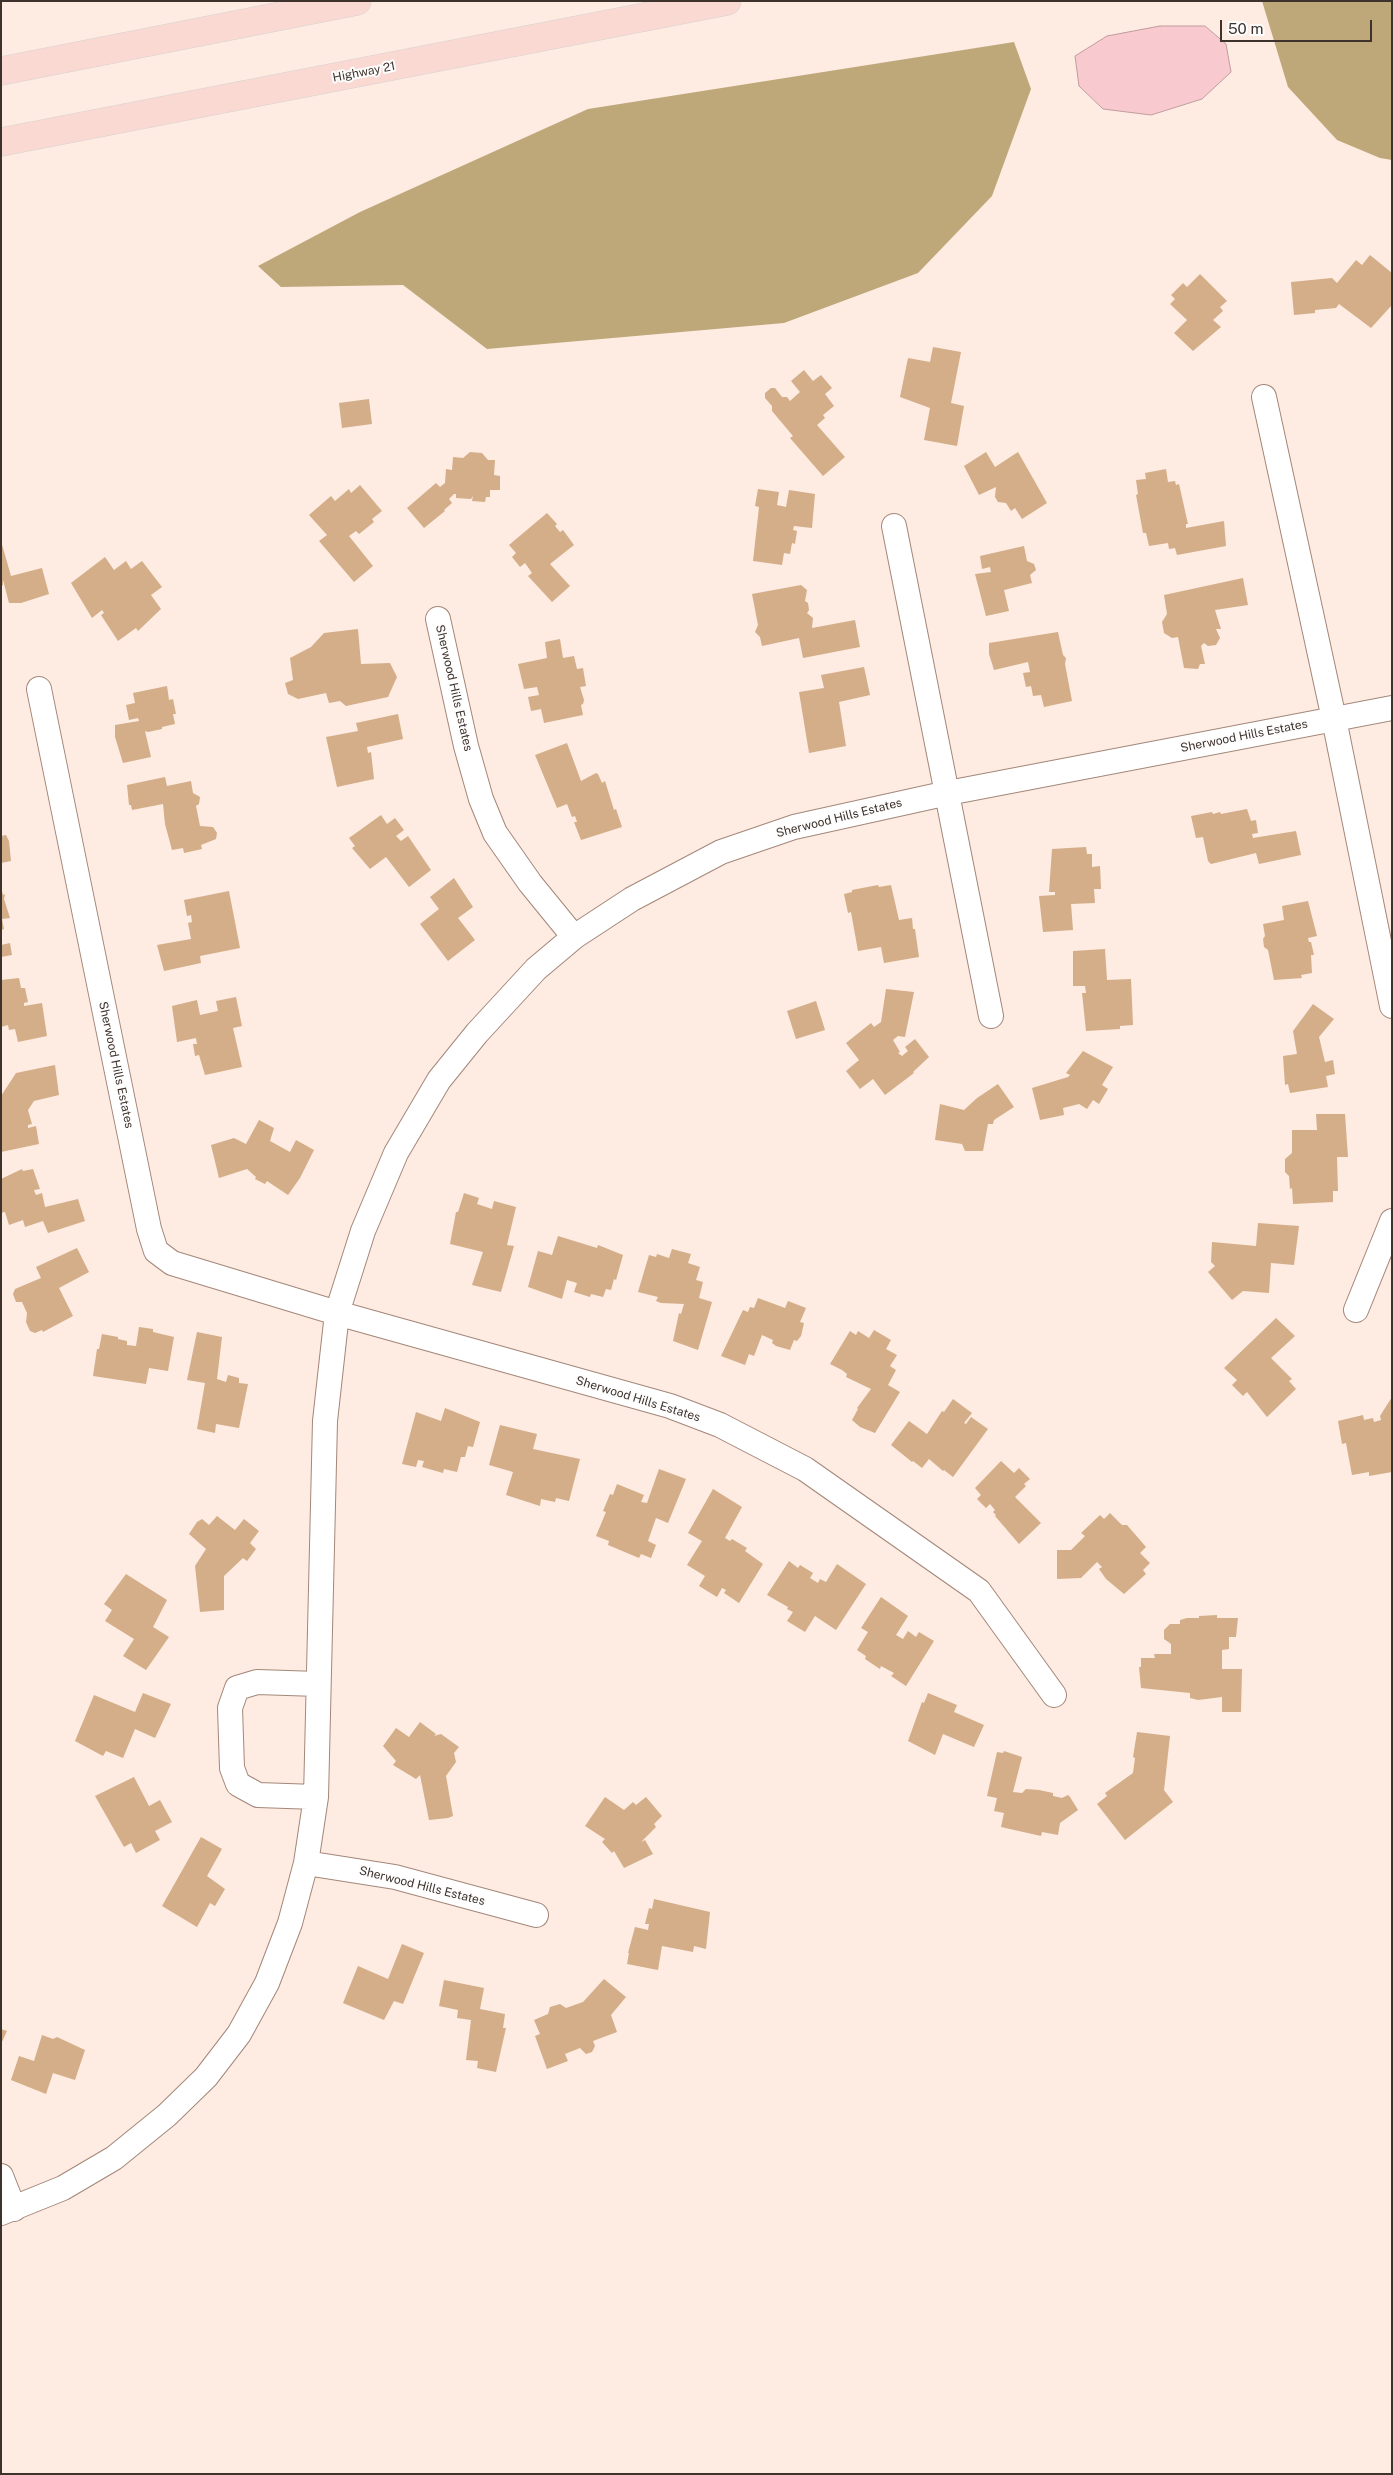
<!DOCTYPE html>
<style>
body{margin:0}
#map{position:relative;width:1393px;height:2475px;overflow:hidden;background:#feebe2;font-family:"Public Sans",sans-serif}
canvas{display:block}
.frame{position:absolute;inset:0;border:2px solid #3e322c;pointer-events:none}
.scale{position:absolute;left:1220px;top:20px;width:152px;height:22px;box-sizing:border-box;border:2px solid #3e322c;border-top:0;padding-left:6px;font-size:15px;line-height:18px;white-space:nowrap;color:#3e322c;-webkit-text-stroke:4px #fdfdfd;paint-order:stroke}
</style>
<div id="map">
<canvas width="1393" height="2475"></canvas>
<div class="frame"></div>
<div class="scale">50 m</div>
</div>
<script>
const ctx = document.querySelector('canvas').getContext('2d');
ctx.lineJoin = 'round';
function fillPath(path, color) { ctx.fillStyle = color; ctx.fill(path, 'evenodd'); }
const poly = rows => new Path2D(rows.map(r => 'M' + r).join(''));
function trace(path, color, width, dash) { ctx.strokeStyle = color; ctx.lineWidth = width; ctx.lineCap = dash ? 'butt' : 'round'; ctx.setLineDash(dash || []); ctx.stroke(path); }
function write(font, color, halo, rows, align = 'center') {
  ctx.font = font + ' "Public Sans",sans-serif'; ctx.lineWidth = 4; ctx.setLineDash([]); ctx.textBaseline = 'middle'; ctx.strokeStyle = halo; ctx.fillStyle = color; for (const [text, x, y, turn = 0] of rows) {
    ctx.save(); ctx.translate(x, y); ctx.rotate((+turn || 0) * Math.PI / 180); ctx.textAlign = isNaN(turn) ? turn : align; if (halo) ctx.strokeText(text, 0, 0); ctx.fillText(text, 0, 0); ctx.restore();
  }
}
const forest = poly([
 [1262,1,1392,1,1392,160,1380,158,1337,140,1288,87],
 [1014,42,1031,89,992,196,918,273,784,323,487,349,403,285,281,287,258,266,360,212,588,109]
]);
const water = poly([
 [1160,26,1205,26,1226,44,1231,72,1202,99,1151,115,1103,109,1079,86,1075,56,1107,36,1160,26]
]);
const building = poly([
 [1370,255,1392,273,1392,305,1371,328,1339,304,1336,308,1315,310,1315,313,1294,315,1291,282,1332,278,1337,283,1356,260,1362,265],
 [1200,274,1227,301,1220,307,1223,311,1213,320,1221,327,1193,351,1174,333,1187,320,1170,304,1175,299,1171,295,1183,283,1187,287],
 [933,347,961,352,951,403,964,406,957,446,924,440,930,408,900,397,908,358,930,362],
 [804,370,813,381,821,375,832,388,825,394,834,406,823,415,825,418,817,425,845,457,823,476,790,438,793,436,772,411,772,406,765,398,765,393,771,388,775,388,782,397,787,397,790,401,800,392,791,381],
 [369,399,372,424,342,428,339,403],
 [470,452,482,453,488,460,495,460,494,475,500,476,500,490,490,490,490,497,486,497,485,502,472,501,473,496,471,499,456,498,456,494,454,494,449,499,452,503,444,510,445,511,424,528,407,508,436,483,440,487,445,483,446,469,452,470,453,457,463,458],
 [986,452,995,467,1018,452,1047,503,1022,519,1015,508,1011,511,1006,503,998,502,995,497,996,487,979,495,964,466],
 [1166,469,1168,482,1175,481,1176,485,1179,484,1188,524,1186,524,1186,528,1224,521,1226,546,1177,555,1175,548,1169,549,1168,543,1149,546,1146,533,1143,533,1136,495,1138,494,1136,480,1146,479,1145,473],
 [360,485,382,511,372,519,374,522,359,534,356,531,349,536,373,566,354,582,319,541,327,535,309,515,331,496,335,501,349,489,351,493],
 [758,489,779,492,777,505,786,507,789,490,815,494,812,528,794,526,793,530,797,531,795,544,792,543,790,554,784,553,782,565,753,561,759,507,755,506],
 [547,513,557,524,555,526,560,532,563,530,574,545,550,564,570,586,552,602,528,576,532,573,525,563,520,567,512,557,516,553,509,545],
 [1,541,11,576,42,568,49,594,21,603,9,603,3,580,3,585,1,586],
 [1024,546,1027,561,1034,564,1036,570,1030,575,1032,583,1004,590,1009,611,986,616,975,574,991,572,990,567,982,569,980,556],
 [105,557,114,570,126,561,131,569,142,561,162,587,151,595,161,609,138,631,136,628,118,641,101,615,104,613,102,610,92,618,71,583],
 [1243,578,1248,605,1215,610,1221,629,1216,629,1220,638,1216,645,1208,646,1204,643,1201,646,1205,664,1200,664,1198,669,1184,668,1178,637,1172,638,1164,633,1162,622,1167,614,1164,595],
 [801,585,807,590,805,601,808,603,809,610,807,613,813,618,812,628,855,620,860,647,803,658,799,638,762,646,760,637,755,632,758,625,752,594],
 [358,629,361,664,390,663,397,677,388,697,346,706,340,701,329,703,326,693,298,699,288,694,285,683,293,680,290,658,311,647,324,633],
 [1058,632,1063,655,1066,658,1065,664,1072,701,1044,707,1041,695,1033,696,1031,686,1026,687,1023,673,1030,672,1028,662,994,670,989,654,989,643],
 [560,639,563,658,574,656,577,669,583,668,586,686,580,687,584,700,583,704,581,705,583,715,544,723,541,709,531,711,528,697,539,695,537,687,524,689,518,664,547,658,545,642],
 [864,667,870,695,839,702,846,746,809,753,799,692,824,688,821,675],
 [167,686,169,700,173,699,176,714,173,714,175,724,162,727,162,729,148,732,145,731,151,757,123,763,115,737,115,725,139,721,138,718,129,720,126,705,135,703,133,693],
 [398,714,403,739,367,747,368,753,371,752,374,779,337,787,326,737,358,731,356,723],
 [567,743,581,781,596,773,598,774,602,783,605,781,614,810,616,809,622,827,581,840,574,822,577,822,575,816,572,817,567,804,557,808,535,755],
 [165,777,167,786,191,781,193,793,200,797,199,804,196,806,200,826,213,827,217,833,216,839,201,845,202,849,184,853,183,848,172,850,165,824,163,804,132,810,131,805,129,805,127,785],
 [1247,809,1251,821,1256,820,1258,833,1252,834,1253,838,1296,831,1301,855,1259,864,1256,853,1211,864,1208,861,1203,837,1196,838,1191,816,1212,812,1213,814,1220,812,1221,814],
 [381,815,387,824,395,818,404,830,396,836,401,841,408,836,431,870,409,887,386,857,370,869,352,848,355,846,349,838],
 [6,835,9,841,11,861,1,863,1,836],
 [1086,847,1087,854,1092,854,1092,867,1100,866,1101,889,1094,889,1095,903,1071,904,1073,930,1043,932,1039,896,1055,895,1055,892,1049,892,1052,849],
 [454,878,473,907,458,918,475,940,448,961,420,924,439,909,430,897],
 [878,885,879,887,891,885,899,920,912,918,913,929,915,929,919,957,884,963,881,947,858,951,851,912,848,913,844,894,852,892,852,890],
 [2,891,3,895,5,894,4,899,10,918,2,919,4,929,1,930],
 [229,891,240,948,200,956,201,963,164,971,157,945,191,939,188,923,192,922,191,915,187,916,184,900],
 [1308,901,1317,936,1308,938,1309,942,1311,942,1314,955,1311,955,1312,973,1301,975,1302,978,1274,980,1268,950,1264,947,1263,939,1265,936,1263,924,1284,920,1282,906],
 [10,943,12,955,1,957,1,945],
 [1105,949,1107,980,1131,979,1133,1025,1120,1026,1120,1029,1086,1031,1082,993,1086,993,1085,986,1073,986,1073,951],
 [19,978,21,988,25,988,28,1002,24,1003,24,1006,42,1003,47,1036,18,1042,15,1029,9,1030,8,1025,1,1027,1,980],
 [886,989,914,992,905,1037,898,1036,893,1040,900,1052,898,1053,902,1056,908,1051,905,1047,915,1039,929,1057,913,1072,914,1073,885,1095,873,1079,860,1089,846,1071,859,1060,846,1043,871,1023,874,1027,881,1022],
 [236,997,242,1026,233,1028,242,1067,205,1075,199,1055,195,1056,193,1044,197,1044,196,1038,177,1042,172,1006,197,1000,200,1015,218,1011,216,1001],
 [816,1001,825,1030,796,1039,787,1011],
 [1313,1004,1334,1019,1319,1037,1325,1062,1333,1060,1335,1074,1326,1076,1328,1087,1290,1093,1288,1084,1285,1085,1283,1056,1297,1054,1293,1031],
 [1083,1051,1113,1067,1102,1085,1108,1089,1099,1104,1093,1100,1087,1109,1079,1104,1063,1108,1064,1115,1040,1120,1032,1088,1068,1077,1070,1075,1066,1073],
 [55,1065,59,1095,34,1101,28,1110,32,1124,28,1125,28,1128,36,1126,39,1144,1,1152,1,1096,16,1073],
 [998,1084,1014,1107,994,1120,993,1124,988,1124,983,1151,965,1151,962,1144,935,1140,940,1104,964,1110,977,1098],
 [1316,1114,1345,1114,1348,1157,1337,1157,1338,1191,1333,1191,1333,1202,1293,1204,1292,1188,1290,1189,1289,1176,1285,1172,1285,1159,1292,1153,1292,1130,1317,1130],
 [259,1120,274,1128,270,1141,290,1152,296,1140,314,1150,300,1178,288,1195,267,1181,265,1184,255,1179,256,1177,247,1169,219,1178,211,1145,234,1138,246,1144],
 [22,1169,23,1171,33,1169,40,1189,34,1190,36,1195,42,1193,45,1207,78,1199,85,1221,48,1233,43,1221,25,1227,23,1220,9,1225,5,1212,1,1213,1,1179],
 [464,1193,479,1198,477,1204,492,1209,494,1201,516,1207,507,1245,514,1246,501,1292,472,1285,483,1252,450,1244,456,1212,458,1212],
 [1258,1223,1299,1226,1294,1265,1271,1263,1269,1293,1243,1291,1232,1300,1208,1272,1215,1266,1211,1262,1212,1242,1256,1246],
 [558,1236,597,1248,598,1245,623,1255,616,1280,614,1279,611,1290,606,1289,603,1297,591,1294,590,1297,574,1292,577,1283,567,1280,562,1299,528,1287,538,1251,552,1255],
 [77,1248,89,1272,59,1288,73,1316,43,1332,42,1330,35,1333,30,1331,26,1322,27,1313,22,1302,16,1302,13,1294,15,1289,41,1278,36,1267],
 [672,1249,691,1254,688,1263,700,1267,696,1280,703,1282,699,1298,712,1302,698,1350,673,1341,679,1313,681,1314,684,1304,661,1303,656,1301,658,1297,638,1292,649,1255,656,1257,657,1254,669,1258],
 [758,1298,785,1308,788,1301,806,1308,800,1322,804,1323,801,1336,797,1341,794,1340,790,1350,776,1346,772,1343,773,1340,762,1335,754,1356,749,1354,745,1365,721,1356,743,1310,748,1312,750,1307,754,1308],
 [1276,1318,1295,1336,1271,1358,1292,1379,1289,1381,1296,1389,1267,1417,1247,1392,1243,1396,1232,1385,1237,1380,1224,1368],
 [139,1327,153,1329,153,1332,174,1337,168,1371,149,1368,146,1384,93,1376,97,1349,99,1349,102,1334,118,1337,118,1339,127,1341,127,1345,136,1346],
 [874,1330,891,1340,886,1349,897,1355,890,1366,896,1370,888,1385,900,1392,875,1433,860,1427,852,1420,858,1409,857,1408,871,1389,846,1377,847,1374,842,1370,830,1364,850,1331,856,1335,858,1331,869,1338],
 [197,1332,222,1337,217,1379,226,1382,228,1375,239,1378,239,1383,248,1384,239,1428,216,1424,215,1433,197,1429,205,1383,187,1380],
 [1392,1397,1392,1472,1369,1476,1369,1472,1352,1475,1346,1443,1342,1444,1338,1421,1363,1415,1364,1420,1373,1418,1374,1422,1381,1420,1380,1416],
 [953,1399,972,1413,964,1423,966,1424,971,1417,988,1429,953,1477,944,1470,943,1471,929,1459,922,1468,913,1461,912,1462,891,1445,909,1421,927,1434,942,1411,944,1412],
 [445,1408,480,1422,473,1447,468,1446,465,1457,461,1457,457,1472,444,1469,443,1473,422,1467,424,1461,418,1460,416,1467,402,1464,416,1412,441,1421],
 [500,1425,537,1434,533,1449,580,1459,569,1501,556,1498,555,1502,541,1499,540,1506,506,1495,513,1472,489,1465],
 [1001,1461,1014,1473,1019,1468,1030,1479,1024,1484,1026,1486,1015,1497,1041,1523,1019,1544,995,1516,996,1515,993,1512,995,1510,990,1504,986,1508,977,1499,981,1495,975,1488],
 [659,1469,686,1479,668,1523,656,1518,648,1541,656,1545,651,1558,641,1554,639,1558,608,1545,609,1541,596,1536,606,1512,603,1511,610,1494,613,1495,617,1484,644,1495,641,1502,647,1503],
 [713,1489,742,1507,725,1538,730,1541,732,1539,747,1548,745,1551,763,1564,739,1603,724,1593,726,1590,722,1588,717,1597,699,1586,705,1576,687,1565,702,1541,688,1533],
 [1110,1513,1122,1525,1127,1525,1146,1547,1140,1553,1150,1563,1143,1570,1146,1574,1124,1594,1106,1579,1099,1569,1102,1567,1097,1562,1081,1578,1057,1579,1057,1550,1071,1550,1085,1536,1081,1533,1100,1515,1104,1519],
 [217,1516,235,1530,244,1519,259,1531,250,1543,256,1549,247,1561,243,1558,224,1576,224,1610,200,1612,195,1566,206,1549,189,1534,197,1522,202,1519,209,1525],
 [789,1561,798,1568,800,1565,813,1573,810,1578,818,1583,820,1579,826,1582,837,1564,866,1584,836,1630,815,1616,805,1632,787,1621,793,1612,787,1609,788,1607,767,1595],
 [126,1574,167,1600,153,1627,169,1637,146,1670,123,1656,134,1639,105,1621,112,1610,104,1604],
 [881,1597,908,1616,896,1635,903,1639,908,1631,916,1637,919,1632,934,1641,906,1686,891,1676,894,1673,881,1666,880,1669,865,1659,866,1656,857,1650,868,1632,861,1628],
 [1217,1615,1217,1618,1238,1618,1236,1637,1229,1637,1229,1649,1222,1650,1222,1669,1242,1669,1241,1712,1222,1712,1222,1697,1198,1700,1190,1698,1190,1693,1141,1688,1139,1667,1141,1667,1141,1658,1155,1658,1154,1654,1171,1654,1171,1644,1164,1639,1164,1630,1170,1624,1180,1624,1180,1620,1187,1618,1199,1618,1199,1616],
 [143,1693,171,1704,155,1738,135,1729,123,1758,106,1751,103,1756,75,1741,94,1695,135,1712],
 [928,1693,957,1705,954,1712,984,1725,974,1747,943,1734,935,1755,908,1741,922,1702,924,1703],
 [420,1722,436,1734,434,1736,441,1734,459,1747,454,1753,456,1762,446,1776,453,1816,448,1818,429,1820,420,1775,416,1779,393,1765,396,1761,383,1746,396,1728,409,1737],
 [1137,1732,1170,1736,1164,1790,1173,1802,1125,1840,1097,1804,1107,1796,1105,1793,1133,1773,1135,1758,1133,1757],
 [1004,1751,1022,1757,1013,1792,1022,1793,1026,1789,1039,1790,1053,1793,1053,1796,1062,1798,1068,1795,1070,1797,1078,1810,1060,1823,1058,1835,1042,1832,1041,1836,1001,1827,1004,1813,994,1811,997,1798,987,1796,997,1752,1003,1753],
 [134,1777,149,1806,160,1800,172,1822,155,1831,160,1840,136,1853,131,1843,124,1847,95,1796],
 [605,1797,624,1810,633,1802,636,1805,646,1797,662,1816,654,1824,656,1827,641,1842,645,1840,653,1854,624,1868,614,1851,612,1853,602,1842,605,1839,585,1826],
 [201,1837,222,1849,207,1876,225,1889,215,1906,210,1903,197,1927,162,1906],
 [654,1899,710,1912,706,1949,694,1946,693,1952,662,1946,658,1970,627,1964,629,1953,628,1953,635,1927,648,1930,649,1924,645,1924,649,1908,652,1909],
 [402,1944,424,1953,403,2004,394,2001,384,2020,343,2003,358,1966,388,1979],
 [604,1979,626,1997,611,2015,617,2032,593,2041,595,2046,592,2052,586,2054,580,2048,565,2054,568,2061,547,2069,535,2036,540,2034,534,2020,548,2014,550,2007,560,2004,566,2008,583,2002],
 [444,1980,484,1988,480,2009,505,2014,503,2028,506,2028,496,2072,477,2068,478,2061,466,2060,471,2020,457,2018,458,2010,439,2006],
 [1,2029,7,2031,1,2044],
 [42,2035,53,2039,57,2037,85,2050,75,2080,53,2073,46,2094,11,2080,19,2056,34,2061]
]);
const street = poly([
 [1264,397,1334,719,1392,1006],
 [894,526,991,1016],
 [438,619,466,746,481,799,495,833,530,883,574,937],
 [39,689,149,1229,156,1251,172,1263,337,1313,670,1406,720,1425,805,1469,979,1591,1054,1695],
 [1356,1310,1392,1221],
 [316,1797,258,1795,238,1784,232,1768,230,1708,237,1688,257,1682,318,1684],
 [306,1863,395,1877,536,1915],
 [1,2176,14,2209],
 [1,2213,63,2188,114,2158,167,2115,206,2077,239,2034,267,1983,290,1923,306,1863,316,1797,325,1421,337,1313,363,1231,396,1153,439,1080,477,1033,536,969,574,937,632,899,721,852,794,827,948,793,1392,708]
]);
const primary = poly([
 [1,71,357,1],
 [1,142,727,1]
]);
const streetNames = [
 ["Highway 21",364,72,-11],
 ["Sherwood Hills Estates",454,688,77],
 ["Sherwood Hills Estates",1244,736,-11],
 ["Sherwood Hills Estates",839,818,-14],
 ["Sherwood Hills Estates",116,1065,78],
 ["Sherwood Hills Estates",638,1399,17],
 ["Sherwood Hills Estates",422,1886,14]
];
fillPath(forest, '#bea87a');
fillPath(water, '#f8cad0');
trace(water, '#c09c9f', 1);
fillPath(building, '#d3ae88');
trace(street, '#a38779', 26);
trace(primary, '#d5d2d1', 29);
trace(street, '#fff', 24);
trace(primary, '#fad9d3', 28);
write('12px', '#3e322c', '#fdfdfd', streetNames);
</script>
